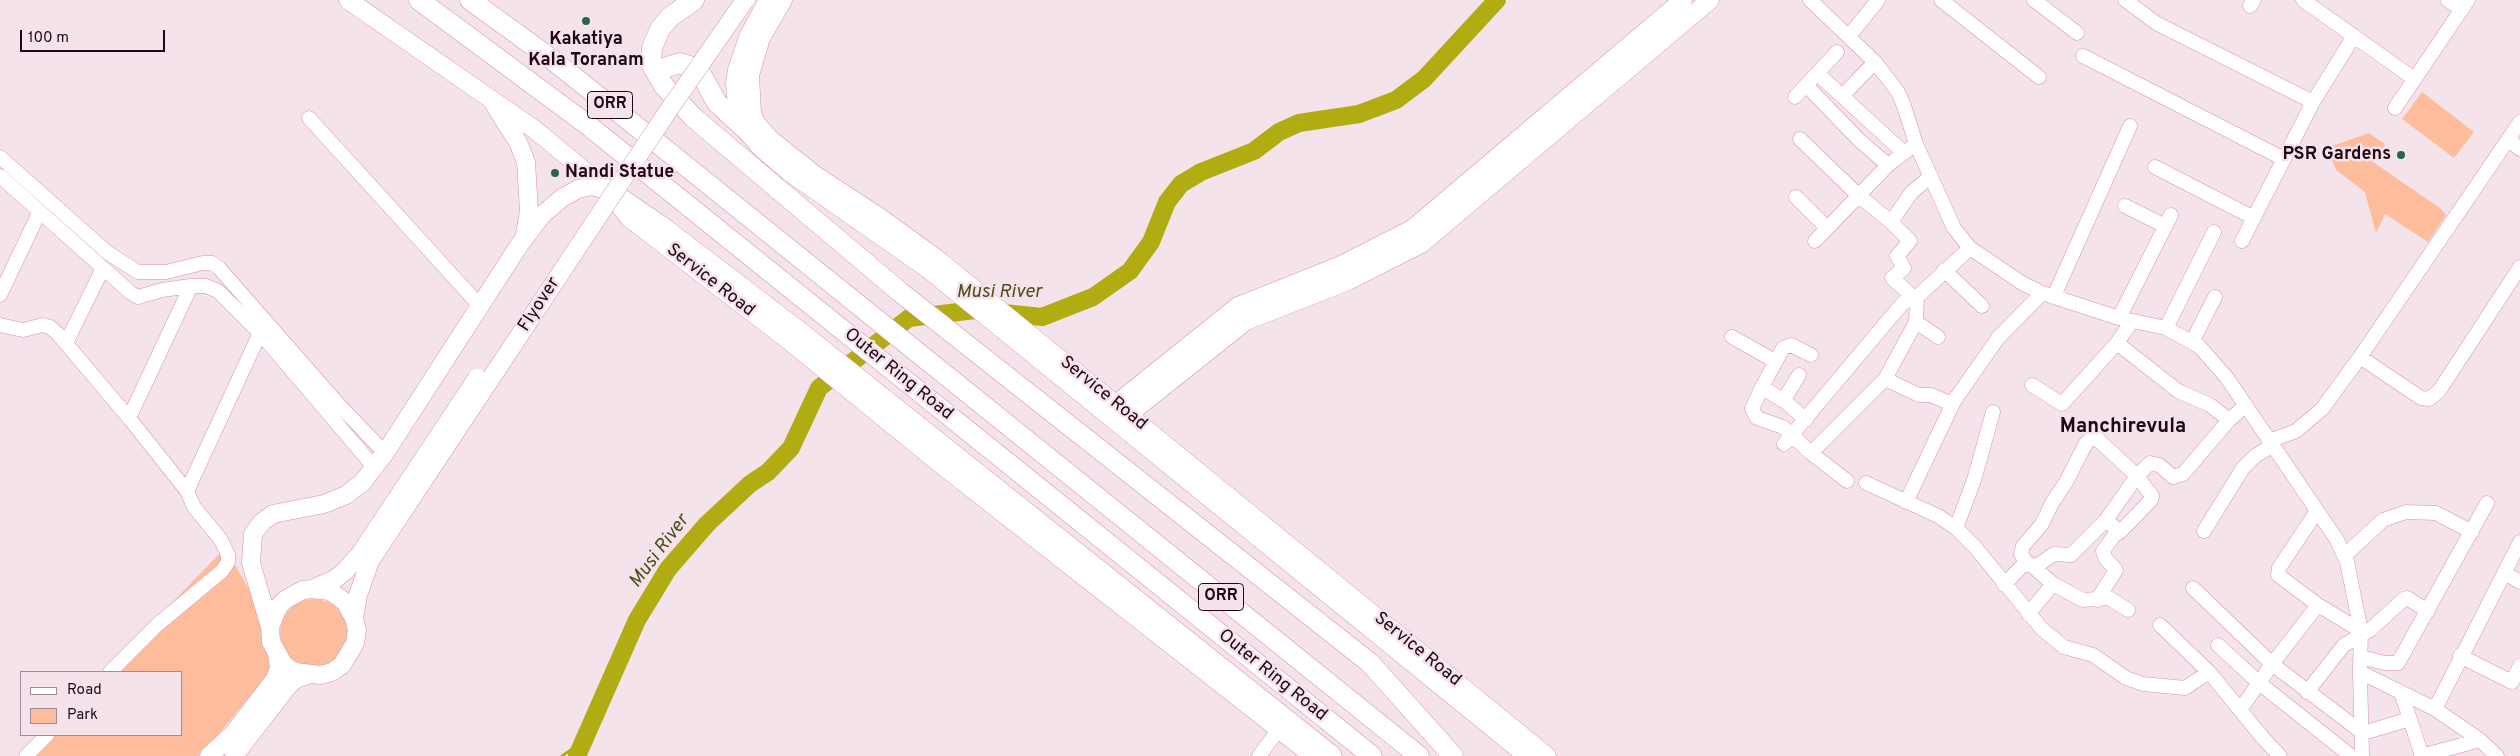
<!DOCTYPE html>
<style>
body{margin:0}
#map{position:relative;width:2520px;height:756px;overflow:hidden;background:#f4e3eb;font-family:Overpass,sans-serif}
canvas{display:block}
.legend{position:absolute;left:20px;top:671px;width:162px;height:65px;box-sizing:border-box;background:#f4e3eb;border:1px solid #a08b96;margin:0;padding:6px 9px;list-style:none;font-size:15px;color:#220616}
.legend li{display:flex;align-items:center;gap:10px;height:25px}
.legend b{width:25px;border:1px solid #a08b96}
.scale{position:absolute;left:20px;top:30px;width:145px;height:22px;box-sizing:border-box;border:2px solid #220616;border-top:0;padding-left:6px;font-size:15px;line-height:18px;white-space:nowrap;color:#220616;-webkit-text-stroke:4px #f4e3eb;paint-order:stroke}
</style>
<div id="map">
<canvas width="2520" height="756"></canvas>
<ul class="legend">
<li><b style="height:6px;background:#fff"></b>Road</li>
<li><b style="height:14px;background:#fdbd9c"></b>Park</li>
</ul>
<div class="scale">100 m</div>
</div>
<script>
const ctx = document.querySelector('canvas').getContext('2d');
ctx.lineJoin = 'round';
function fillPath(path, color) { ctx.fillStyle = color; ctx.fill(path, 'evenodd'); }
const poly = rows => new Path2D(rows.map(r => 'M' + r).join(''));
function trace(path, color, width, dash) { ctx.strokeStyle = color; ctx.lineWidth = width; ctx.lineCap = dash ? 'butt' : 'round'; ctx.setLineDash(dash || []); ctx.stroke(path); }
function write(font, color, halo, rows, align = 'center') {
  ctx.font = font + ' Overpass,sans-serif'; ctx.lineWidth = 5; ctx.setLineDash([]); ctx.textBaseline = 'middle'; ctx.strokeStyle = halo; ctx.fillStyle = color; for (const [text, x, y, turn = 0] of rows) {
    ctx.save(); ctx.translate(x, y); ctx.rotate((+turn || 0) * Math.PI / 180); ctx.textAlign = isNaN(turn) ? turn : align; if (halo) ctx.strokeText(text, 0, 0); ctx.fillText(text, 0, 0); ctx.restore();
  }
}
const green = poly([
 [2422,92,2474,132,2454,158,2402,119],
 [2369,133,2385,144,2373,162,2440,208,2446,215,2428,242,2385,214,2376,233,2365,192,2336,170,2327,148],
 [225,548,256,601,274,667,204,752,197,756,25,756,45,735,181,735,181,672,105,672],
 '280 633a34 34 0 1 1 68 0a34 34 0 1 1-68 0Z'
]);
const stream = poly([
 [562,756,584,741]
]);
const river = poly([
 [577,756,637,620,668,569,707,524,750,484,768,472,791,448,819,388,909,318,975,310,1042,317,1093,297,1130,271,1151,242,1167,202,1181,184,1201,172,1254,151,1279,132,1299,123,1359,114,1396,100,1424,79,1497,0]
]);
const minor = poly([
 [1810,0,1875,62,1898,92,1904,106,1916,144,1954,228,1970,248,2022,283,2042,293,2119,318,2166,328,2199,346,2227,378,2337,540,2347,562,2361,631,2360,672,2362,756],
 [1941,0,2039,77],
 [2034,0,2077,33],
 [2125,0,2156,23,2313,102],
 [2303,0,2413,78],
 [2448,0,2462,10],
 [2250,6,2254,0],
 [1849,36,1878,0],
 [2083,56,2284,159],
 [1818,74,1903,152],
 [1807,86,1859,140,1888,165],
 [1843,95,1875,62],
 [1795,97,1837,52],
 [2395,108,2468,0],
 [309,118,481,307],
 [1800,139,1858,195,1891,222,1911,193,1931,176],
 [2508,140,2520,149],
 [0,157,108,253,138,272,166,272,203,263,212,263,219,268,340,406,385,453],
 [2155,167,2254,218],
 [0,176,131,293,138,297,162,290,191,286,206,286,218,291,260,333,374,467],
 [1796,197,1827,228],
 [2125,206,2165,226],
 [1891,222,1910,241,1897,256,1904,268,1892,278,1912,296],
 [1815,241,1888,165,1916,144],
 [2242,241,2313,102,2354,36],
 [1944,270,1982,306],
 [0,295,39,213],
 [2054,296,2130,126],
 [2119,318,2171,215],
 [1916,322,1938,337],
 [0,325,23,330,43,325,50,327,58,334,129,418,187,491,194,507,221,540,228,555,228,562,222,571,157,625,110,672],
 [2166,328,2214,232],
 [1732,337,1775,361],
 [2192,342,2215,297],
 [66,343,103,268],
 [2117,343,2178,391,2210,405,2229,420],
 [1811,355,1791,345,1783,348,1762,387,1752,409,1757,418,1783,427,1811,453,1885,379,1916,322,1917,297],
 [2360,357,2421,398,2429,399,2439,391,2520,267],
 [1885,379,1919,395,1931,395,1952,404,1998,338,2042,293],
 [2032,385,2062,404,2117,343,2132,321],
 [1762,387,1787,403,1806,420],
 [1783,401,1799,375],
 [1993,412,1974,480,1956,528,1975,547,2042,629,2064,647,2093,655,2126,678,2143,684,2185,688,2209,672],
 [129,418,191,286],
 [2269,441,2296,431,2322,409,2360,357,2520,122],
 [1784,444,1902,304,1912,296,1917,297,1970,248],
 [1811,453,1847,481],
 [1866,483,1938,516,1956,528],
 [187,491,260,333],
 [1906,502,1956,397],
 [2317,511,2279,568,2278,575,2318,605,2361,631],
 [2204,531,2243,468,2255,456,2272,446],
 [2344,556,2383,520,2406,512,2436,513,2472,532],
 [2027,564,2021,554,2023,546,2042,524,2052,503,2066,482,2086,443,2094,436,2137,476,2152,496,2151,500,2120,532,2106,520],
 [2035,567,2054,554,2071,555,2106,520,2137,476,2150,463,2159,465,2173,477,2183,474,2229,420,2245,406],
 [2504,573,2520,582],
 [2004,585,2022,566,2030,564,2053,584,2083,600,2109,598,2128,610],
 [2193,588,2272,664,2363,733,2410,719],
 [2097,600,2116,570,2105,558,2103,551,2118,530],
 [2028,614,2053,584],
 [2160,625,2209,672,2263,738,2280,756],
 [2218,645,2259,683,2351,756],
 [2460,656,2512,682,2520,666],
 [2360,657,2385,663,2398,663,2487,503],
 [2360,672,2435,709,2480,740,2497,756],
 [2307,692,2344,645,2370,630,2404,599,2407,598,2428,611],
 [2402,695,2422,756],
 [2435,709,2520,542],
 [2240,710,2272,664,2318,605],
 [26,756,47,735],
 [1259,756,1279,729],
 [2421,756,2480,740]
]);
const major = poly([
 [348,0,534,129,608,190,628,217,788,340,944,467,1313,756],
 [768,0,749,35,737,70,735,85,738,115,743,127,761,148,789,172,928,269,1527,756],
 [783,0,761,38,750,75,752,113,756,123,770,139,815,175,878,216,936,258,1547,756],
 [495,106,518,142,526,162,529,211,525,234],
 [1116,404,1238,306,1341,265,1412,229,1683,0],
 [1129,414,1246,321,1348,281,1421,244,1710,0],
 [312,589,335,579,345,571,360,554],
 [354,618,345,602,330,591,312,589,303,590,286,599,278,607,270,627,271,642,284,665,295,672,320,675,332,672,342,665,355,643,357,630,354,618,358,595,370,561],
 [270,627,251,563,253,534,262,522,273,514,324,504,346,495,362,483,385,453,520,244,542,215,562,198,578,189,592,186,608,190],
 [209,756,233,734,275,679,279,668,277,654],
 [234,756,288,686,296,679,307,675]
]);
const highway = poly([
 [419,0,589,126,1372,756],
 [470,0,550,58,666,150,1419,756],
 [694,0,670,17,660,29,652,48,651,64,664,86,694,118,900,292,1370,663,1453,756],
 [658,74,664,68,680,63,695,68,701,74,717,103,743,127],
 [608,190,661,226,796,329,1332,756]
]);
const majorBridge = poly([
 [360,554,477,378],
 [370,561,666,114,745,0]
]);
const markers = [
 [586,21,5,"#286550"],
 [2401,155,5,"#286550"],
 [555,173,5,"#286550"]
];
const shields = [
 [610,105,45],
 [1221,597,45]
];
const shieldNames = [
 ["ORR",610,105],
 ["ORR",1221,597]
];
const poiNames = [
 ["Kakatiya",586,40],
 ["Kala Toranam",586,61],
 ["PSR Gardens",2391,155,"right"],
 ["Nandi Statue",565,173,"left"]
];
const streetNames = [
 ["Service Road",710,281,38],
 ["Flyover",540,305,-57],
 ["Outer Ring Road",898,375,39],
 ["Service Road",1103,394,39],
 ["Service Road",1417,650,39],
 ["Outer Ring Road",1272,676,39]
];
const waterNames = [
 ["Musi River",999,293],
 ["Musi River",660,552,-53]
];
const quarterNames = [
 ["Manchirevula",2123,428]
];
fillPath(green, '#fdbd9c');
trace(stream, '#b0ac12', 3);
trace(river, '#b0ac12', 18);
trace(minor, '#db8db5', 15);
trace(major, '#db8db5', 19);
trace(highway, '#db8db5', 21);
trace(minor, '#fff', 14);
trace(major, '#fff', 18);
trace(highway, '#fff', 20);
trace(majorBridge, '#db8db5', 19, []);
trace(majorBridge, '#fff', 18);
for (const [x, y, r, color] of markers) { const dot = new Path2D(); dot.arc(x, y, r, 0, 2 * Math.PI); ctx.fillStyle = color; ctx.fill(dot); trace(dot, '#f4e3eb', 2); }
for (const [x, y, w] of shields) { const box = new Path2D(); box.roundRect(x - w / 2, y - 13.5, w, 27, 4); ctx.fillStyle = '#f4e3eb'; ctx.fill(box); trace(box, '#220616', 1); }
write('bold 16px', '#220616', null, shieldNames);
write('bold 18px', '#220616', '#f4e3eb', poiNames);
write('18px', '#220616', '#f4e3eb', streetNames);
write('italic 19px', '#4d4c17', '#f4e3eb', waterNames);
write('bold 20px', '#220616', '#f4e3eb', quarterNames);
</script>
